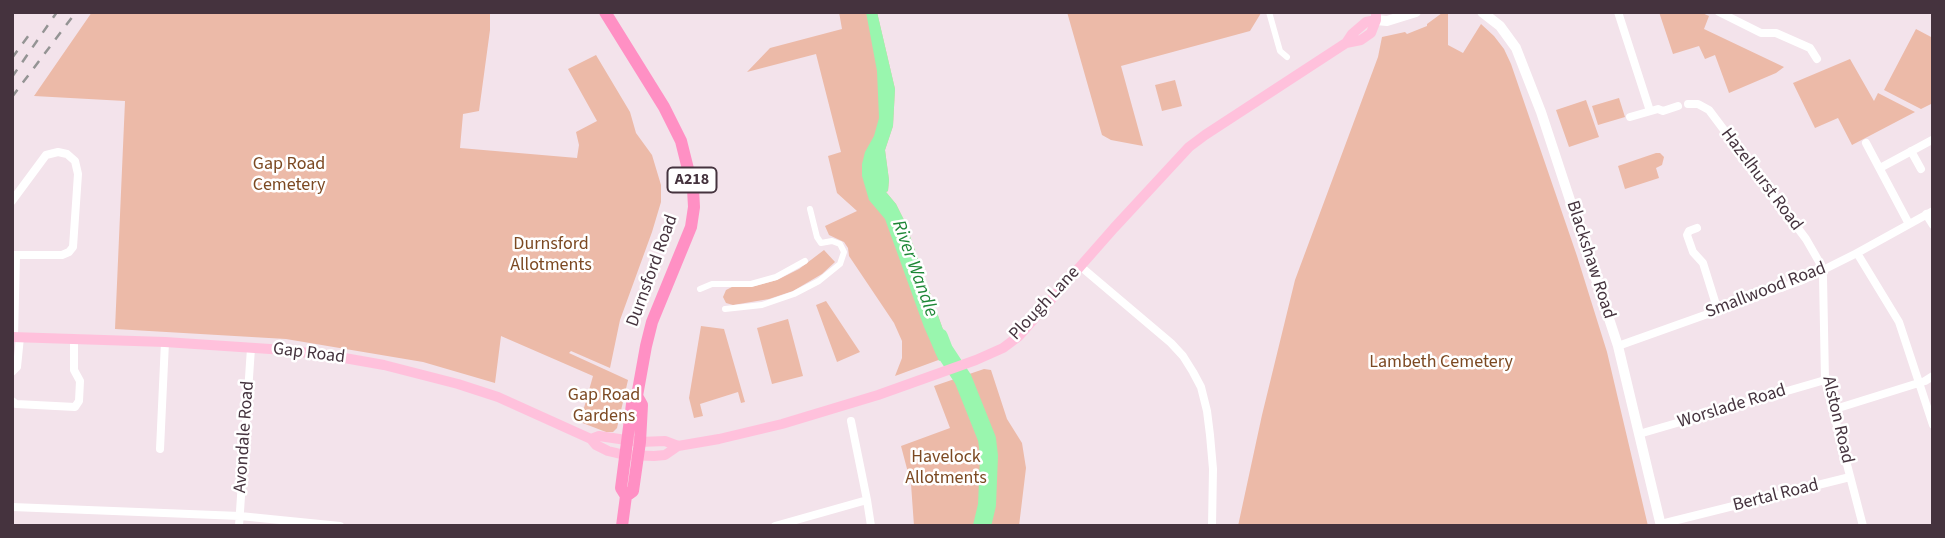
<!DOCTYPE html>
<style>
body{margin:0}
#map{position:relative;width:1945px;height:538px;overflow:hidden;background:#f3e3eb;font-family:"Source Sans 3",sans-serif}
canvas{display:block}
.frame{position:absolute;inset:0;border:14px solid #45333e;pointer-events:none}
</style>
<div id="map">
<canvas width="1945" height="538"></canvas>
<div class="frame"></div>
</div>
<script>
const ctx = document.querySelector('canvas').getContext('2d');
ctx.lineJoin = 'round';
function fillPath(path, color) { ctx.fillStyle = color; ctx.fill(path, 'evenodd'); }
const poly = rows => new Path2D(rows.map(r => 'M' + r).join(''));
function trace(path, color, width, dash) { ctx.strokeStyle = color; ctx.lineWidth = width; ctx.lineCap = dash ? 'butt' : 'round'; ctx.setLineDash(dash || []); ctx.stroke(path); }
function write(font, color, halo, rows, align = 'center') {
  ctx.font = font + ' "Source Sans 3",sans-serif'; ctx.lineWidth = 5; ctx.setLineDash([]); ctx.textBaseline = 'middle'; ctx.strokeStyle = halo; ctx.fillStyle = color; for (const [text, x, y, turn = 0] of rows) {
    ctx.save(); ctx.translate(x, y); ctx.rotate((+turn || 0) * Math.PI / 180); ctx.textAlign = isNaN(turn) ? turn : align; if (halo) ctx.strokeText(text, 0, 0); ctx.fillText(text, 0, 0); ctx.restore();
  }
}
const green = poly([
 [92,12,490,12,490,30,479,111,463,114,460,148,577,158,579,145,576,132,597,121,568,69,596,55,630,112,636,133,652,155,661,185,661,202,652,232,620,320,610,368,571,351,569,353,628,380,617,428,613,432,606,432,580,422,593,376,501,336,495,383,423,362,286,339,115,329,125,101,34,96],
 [839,12,877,12,895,89,893,126,885,150,889,180,888,191,886,192,896,204,905,222,952,355,895,376,902,358,902,341,894,323,849,256,848,248,844,242,829,235,825,226,857,211,837,193,828,156,841,152,816,54,747,72,770,48,842,29],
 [1067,12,1260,12,1261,13,1250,31,1121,66,1143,146,1111,140,1102,135],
 [1448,12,1448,45,1463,53,1481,24,1494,36,1504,49,1511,64,1577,256,1607,352,1648,526,1238,526,1262,415,1295,280,1378,57,1382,37,1405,32,1407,34,1427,26,1427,24,1442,13],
 [1659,12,1700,12,1709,16,1704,29,1784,67,1776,73,1729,93,1715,55,1705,59,1699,46,1673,54],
 [1916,29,1933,38,1933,103,1921,109,1884,90],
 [1850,59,1874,101,1878,93,1915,112,1852,145,1838,118,1815,128,1793,83],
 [1175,80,1182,106,1162,111,1155,85],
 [1619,98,1625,117,1598,125,1592,106],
 [1586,100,1599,137,1569,147,1556,110],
 [1656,153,1660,153,1664,157,1662,165,1656,168,1659,178,1625,189,1618,166],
 [824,250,835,262,822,274,793,291,769,299,733,305,726,303,723,297,726,290,732,287,751,287,777,280,799,269],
 [826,301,860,352,837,362,816,305],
 [788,319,803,376,772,384,757,328],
 [701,326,724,329,745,402,741,403,738,392,700,404,703,416,694,418,689,398],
 [984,369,991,370,1007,419,1022,443,1026,468,1019,526,914,526,911,484,901,446,950,428,934,386]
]);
const water = poly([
 [866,12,877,12,895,89,893,126,885,150,889,180,888,191,886,192,896,204,905,222,952,355,939,361,924,327,885,219,869,200,862,176,862,164,865,152,874,136,879,118,877,71]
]);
const river = poly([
 [939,337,944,350,963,379,987,439,989,456,987,505,982,526]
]);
const pedestrian = poly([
 [1269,12,1280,51,1287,57],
 [700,289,712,284,751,284,776,277,805,261],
 [725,309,762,305,794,294,819,281,840,264,844,252,840,244,832,241,821,243,817,237,810,209]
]);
const minor = poly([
 [1618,12,1650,111],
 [1719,12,1761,33,1776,33,1810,48,1817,59],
 [1688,104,1698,104,1709,110,1806,239,1821,265,1823,277,1825,380,1863,526],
 [1630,117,1658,109,1663,111,1678,106],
 [1866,143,1909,224],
 [1911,151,1921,169],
 [1880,168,1932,140],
 [12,201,46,155,58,152,67,154,75,161,78,174,73,247,69,252,62,255,12,255],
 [1926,214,1933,225],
 [1697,228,1689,231,1687,235,1693,252,1703,263,1718,311],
 [1857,253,1899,322,1933,425],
 [1080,266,1171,343,1183,356,1193,372,1201,387,1207,411,1210,435,1213,469,1212,526],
 [14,337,16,256],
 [1618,346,1803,280,1857,253,1933,211],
 [12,372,17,367,20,337],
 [12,401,16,404,75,407,79,401,80,381,74,370,74,340],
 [1832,410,1925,381,1933,376],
 [851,421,867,500,871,526],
 [1639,434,1825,380],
 [160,449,165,342],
 [12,507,240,516,340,526],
 [1661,524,1850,477],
 [239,526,251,348],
 [775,526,867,500]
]);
const tertiary = poly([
 [1482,12,1500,26,1516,48,1541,112,1618,346,1661,526],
 [1376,20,1387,21,1416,12]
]);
const secondary = poly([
 [1346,43,1361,40,1371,33,1376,20,1376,12],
 [12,337,165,342,285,350,333,356,384,365,458,384,498,397,591,439,596,445,608,451,625,455,654,456,665,455,678,446],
 [591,439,599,436,640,442,665,441,678,446,719,439,782,424,878,395,976,360,1003,348,1019,336,1114,228,1189,147,1205,135,1346,43,1352,34,1366,22,1376,20]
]);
const primary = poly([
 [605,12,664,107,681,141,693,189,694,207,691,227,652,322,646,346,637,396,632,404,621,488,626,496],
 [622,526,626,496,633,491,640,442,642,405,637,396]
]);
const rail = poly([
 [12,58,29,35],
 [12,77,57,12],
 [12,97,76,12]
]);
const shields = [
 [692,180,49]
];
const shieldNames = [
 ["A218",692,180]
];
const parkNames = [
 ["Gap Road",289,165],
 ["Cemetery",289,186],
 ["Durnsford",551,245],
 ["Allotments",551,266],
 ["Lambeth Cemetery",1441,363],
 ["Gap Road",604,396],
 ["Gardens",604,417],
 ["Havelock",946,458],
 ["Allotments",946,479]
];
const streetNames = [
 ["Hazelhurst Road",1761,180,53],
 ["Blackshaw Road",1590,260,72],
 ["Durnsford Road",653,271,-70],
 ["Smallwood Road",1766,291,-21],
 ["Plough Lane",1045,304,-47],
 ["Gap Road",309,354,7],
 ["Worslade Road",1732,407,-17],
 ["Alston Road",1837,420,77],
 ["Avondale Road",245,437,-86],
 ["Bertal Road",1776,496,-14]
];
const waterNames = [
 ["River Wandle",914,269,70]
];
fillPath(green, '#ecbaa8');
fillPath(water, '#99f6ae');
trace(river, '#99f6ae', 18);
trace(pedestrian, '#fff', 6);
trace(minor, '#fff', 8);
trace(tertiary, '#fff', 10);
trace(secondary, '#ffc1dc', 10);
trace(primary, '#ff90c4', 12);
trace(rail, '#949494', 2.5, [9, 9]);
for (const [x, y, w] of shields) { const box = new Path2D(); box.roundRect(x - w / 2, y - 12.5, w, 25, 5); ctx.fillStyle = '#fff'; ctx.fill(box); trace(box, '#45333e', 2); }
write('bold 16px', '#45333e', null, shieldNames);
write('18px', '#7c4922', '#fff', parkNames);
write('18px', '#45333e', '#fff', streetNames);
write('italic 19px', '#1e8737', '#fff', waterNames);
</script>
